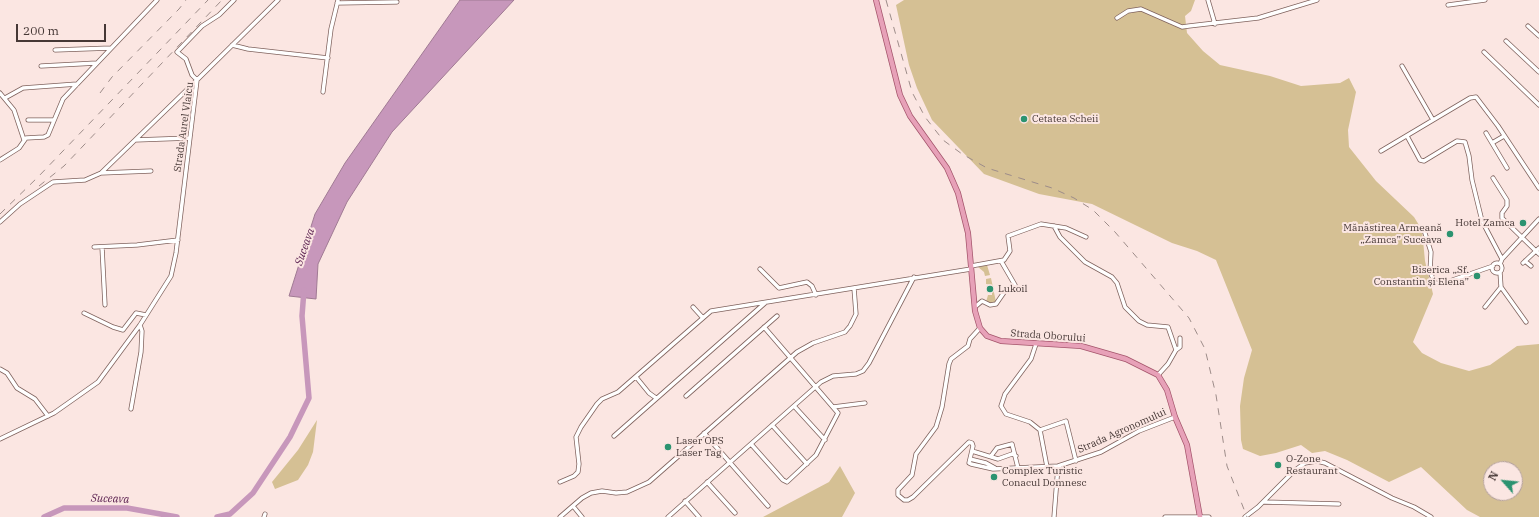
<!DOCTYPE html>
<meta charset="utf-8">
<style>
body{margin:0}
#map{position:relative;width:1539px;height:517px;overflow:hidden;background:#fbe6e2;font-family:"IBM Plex Serif",serif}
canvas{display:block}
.north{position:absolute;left:1483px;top:461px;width:40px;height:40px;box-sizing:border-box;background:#fbe6e2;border:1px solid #b3a09d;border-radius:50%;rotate:297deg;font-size:11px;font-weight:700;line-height:16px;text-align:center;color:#463836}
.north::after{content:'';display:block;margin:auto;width:14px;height:18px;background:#2b9370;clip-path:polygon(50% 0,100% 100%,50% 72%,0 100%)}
.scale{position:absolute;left:16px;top:24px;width:90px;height:18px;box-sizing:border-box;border:2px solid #463836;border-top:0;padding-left:5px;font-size:12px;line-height:14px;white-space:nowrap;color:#463836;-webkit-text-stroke:3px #fbe6e2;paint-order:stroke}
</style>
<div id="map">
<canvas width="1539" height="517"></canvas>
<div class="north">N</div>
<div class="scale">200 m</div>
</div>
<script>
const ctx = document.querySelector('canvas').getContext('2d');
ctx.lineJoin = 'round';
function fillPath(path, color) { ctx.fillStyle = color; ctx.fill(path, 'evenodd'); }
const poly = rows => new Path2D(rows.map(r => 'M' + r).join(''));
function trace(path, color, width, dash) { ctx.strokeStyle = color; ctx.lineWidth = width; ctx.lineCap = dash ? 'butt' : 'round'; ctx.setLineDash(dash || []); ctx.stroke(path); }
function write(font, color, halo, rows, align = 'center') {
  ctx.font = font + ' "IBM Plex Serif",serif'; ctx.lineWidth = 4; ctx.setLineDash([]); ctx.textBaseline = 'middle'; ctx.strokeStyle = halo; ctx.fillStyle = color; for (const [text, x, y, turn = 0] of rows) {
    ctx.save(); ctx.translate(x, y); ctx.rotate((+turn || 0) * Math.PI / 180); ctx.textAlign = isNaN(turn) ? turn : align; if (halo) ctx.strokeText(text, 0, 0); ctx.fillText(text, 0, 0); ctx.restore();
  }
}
const green = poly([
 [904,0,1195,0,1191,11,1185,16,1187,33,1203,51,1220,65,1270,76,1301,86,1340,83,1349,78,1356,92,1348,130,1349,147,1376,181,1414,217,1422,230,1425,261,1433,294,1413,342,1422,353,1441,363,1469,371,1490,365,1517,346,1539,344,1539,517,1480,517,1467,510,1421,467,1389,482,1347,460,1325,451,1312,453,1301,445,1276,453,1260,456,1243,449,1241,440,1240,406,1244,378,1252,350,1216,260,1197,251,1172,243,1092,204,1039,194,984,174,932,120,917,88,909,65,896,5],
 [1491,469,1515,469,1515,493,1491,493],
 [987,265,990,275,985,276,984,272,978,267],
 [991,278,996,302,990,304,986,302,988,295,992,295,992,285,986,284,986,279],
 [317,420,313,452,308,465,298,480,275,489,272,482,298,450],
 [840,466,855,493,842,517,763,517,829,482]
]);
const water = poly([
 [460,0,514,0,392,132,347,202,318,264,316,299,289,296,315,214,345,163,460,0]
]);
const river = poly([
 [44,517,64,508,127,508,177,517],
 [217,517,230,514,253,493,290,437,309,398,302,316,304,290]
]);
const minor = poly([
 [1208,0,1215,24],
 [337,3,397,2],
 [1448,5,1485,0],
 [1117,18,1128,11,1141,9,1182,27,1189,26,1258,18,1317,0],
 [1528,26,1539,36],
 [1506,41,1539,72],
 [232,45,248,49,328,58],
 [55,50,111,48],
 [1484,52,1539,105],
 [41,66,97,63],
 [1402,66,1433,120],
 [323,92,331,29,338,0],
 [0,93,14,110,24,140],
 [5,98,23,88,77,84],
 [28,120,53,120],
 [1486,133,1507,168],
 [1407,136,1420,160,1424,161,1457,141,1465,142,1469,156,1472,180,1482,221,1502,259],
 [135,140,190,138],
 [1492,143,1504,136],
 [1381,151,1470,98,1476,97,1498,126,1539,188],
 [0,160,19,148,26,138,44,137,48,135,63,99,157,0],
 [101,173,151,171],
 [1493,178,1507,200,1507,206,1502,213,1502,218,1539,254],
 [0,222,20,204,53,182,85,180,101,173,197,80,192,75,186,59,177,52,202,26,219,15,234,0],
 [1054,226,1060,237,1085,262,1112,277,1117,283,1125,307,1139,321,1147,325,1168,327,1176,350,1168,364,1158,375],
 [1424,230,1431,252,1430,272,1435,283,1441,284,1493,266],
 [94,247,137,245,178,240],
 [102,247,105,305],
 [1001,261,1015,285],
 [1525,261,1531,266],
 [1523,263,1539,248],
 '1492 268a5 5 0 1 1 10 0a5 5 0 1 1-10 0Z',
 [1500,264,1502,259,1539,219],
 [971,266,1004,260,1010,251,1008,236,1041,224,1066,228,1086,237],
 [760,269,779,288,807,282,812,286,816,295],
 [1501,287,1526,322],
 [693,307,703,318],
 [975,307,982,301,990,305,996,304,1005,291],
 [1485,307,1501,287,1500,272],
 [84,313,113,327,123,330,136,313,146,315],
 [980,328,970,339,968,346,951,359,949,364,942,407,936,427,916,454,912,475,898,490,898,495,904,500,908,500,913,497,969,442,972,443,973,446,969,463,971,464,993,469,1058,466,1101,452,1139,431,1175,417],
 [1036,344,1031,359,1005,394,1001,406,1006,414,1030,422,1040,430,1047,467],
 [1176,350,1180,347,1180,338],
 [0,369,7,373,17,388,35,399,48,416],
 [636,377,649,393,656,398],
 [686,396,777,316],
 [794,406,825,440],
 [833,407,865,403],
 [131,409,141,352,142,331,140,325],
 [772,425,807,464],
 [1040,430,1066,421,1076,461],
 [704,433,768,506],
 [614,436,765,303],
 [0,439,54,413,98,382,140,325,171,276,176,253,197,80,278,0],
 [751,444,783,480,787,482,816,455,838,413,764,327],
 [972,451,998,459,1012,454,1016,456],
 [991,456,997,448,1012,444,1018,468],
 [970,459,986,463,995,468],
 [560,482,574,476,578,472,579,464,576,437,581,427,597,404,602,399,618,392,711,311,971,269],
 [707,482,735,513],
 [685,501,699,517],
 [1264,502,1339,504],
 [573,506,582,517],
 [264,517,265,514],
 [560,517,582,498,591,493,602,491,616,493,627,492,649,482,797,352,813,343,845,332,850,326,856,314,854,288],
 [668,517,821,382,833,376,856,374,863,371,869,363,914,277],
 [1054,517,1058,466],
 [1165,517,1209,517],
 [1245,517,1258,507,1294,471,1305,463,1317,461,1325,463,1392,498,1414,507,1431,517]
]);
const major = poly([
 [876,0,900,95,910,116,947,168,958,193,968,233,975,311,980,328,987,336,1001,341,1081,346,1126,359,1158,375,1167,390,1175,417,1187,445,1200,517]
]);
const rail = poly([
 [886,0,912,92,925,117,943,140,962,154,987,168,1052,188,1074,198,1093,210,1115,232,1189,318,1205,349,1216,395,1227,466,1247,517],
 [100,93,112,77,179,9,186,0],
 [39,186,64,166,222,0],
 [0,214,38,177,208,0]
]);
const markers = [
 [1024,119,4,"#2b9370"],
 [1523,223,4,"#2b9370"],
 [1450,234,4,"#2b9370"],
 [1477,276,4,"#2b9370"],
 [990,289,4,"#2b9370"],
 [668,447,4,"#2b9370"],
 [1278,465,4,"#2b9370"],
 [994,477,4,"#2b9370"]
];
const poiNames = [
 ["Cetatea Scheii",1032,119],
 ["Hotel Zamca",1515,223,"right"],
 ["Mănăstirea Armeană",1442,228,"right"],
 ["„Zamca” Suceava",1442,240,"right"],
 ["Biserica „Sf.",1469,270,"right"],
 ["Constantin și Elena”",1469,282,"right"],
 ["Lukoil",998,289],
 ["Laser OPS",676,441],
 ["Laser Tag",676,453],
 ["O-Zone",1286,459],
 ["Restaurant",1286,471],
 ["Complex Turistic",1002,471],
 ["Conacul Domnesc",1002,483]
];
const streetNames = [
 ["Strada Aurel Vlaicu",184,127,-82],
 ["Strada Oborului",1048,336,4],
 ["Strada Agronomului",1122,431,-24]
];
const waterNames = [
 ["Suceava",305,247,-70],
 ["Suceava",110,499,2]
];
fillPath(green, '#d5c094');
fillPath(water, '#c797bb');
trace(water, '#a07a93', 1);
trace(river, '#c797bb', 5.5);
trace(minor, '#7f625d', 5);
trace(major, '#a4546b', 6);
trace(minor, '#fff', 3.5);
trace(major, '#e7a1b8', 4.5);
trace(rail, '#9d8c89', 1, [7, 7]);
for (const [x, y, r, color] of markers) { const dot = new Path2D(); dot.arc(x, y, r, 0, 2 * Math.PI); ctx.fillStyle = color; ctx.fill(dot); trace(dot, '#fbe6e2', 1.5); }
write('10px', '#463836', '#fbe6e2', poiNames, 'left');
write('10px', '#463836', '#fbe6e2', streetNames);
write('italic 11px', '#5c2251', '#fbe6e2', waterNames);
</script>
